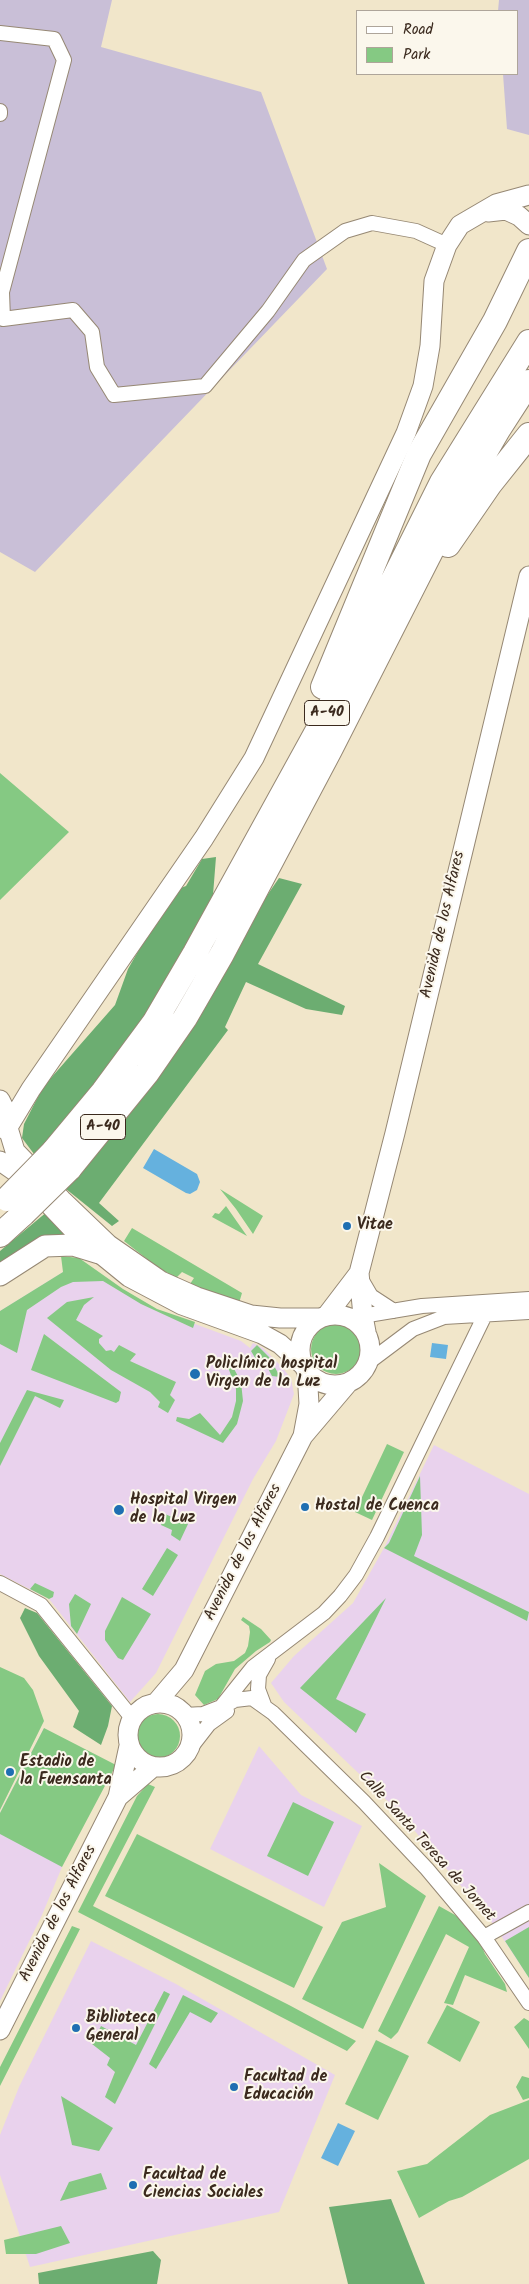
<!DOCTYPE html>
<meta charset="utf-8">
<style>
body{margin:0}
#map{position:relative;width:529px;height:2284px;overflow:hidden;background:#f1e6ca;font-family:Kalam,sans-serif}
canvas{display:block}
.legend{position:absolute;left:356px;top:10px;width:162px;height:65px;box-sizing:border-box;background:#fbf7ec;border:1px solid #aea59a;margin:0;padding:6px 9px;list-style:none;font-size:15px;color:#3b2a1e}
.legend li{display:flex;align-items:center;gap:10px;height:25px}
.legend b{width:25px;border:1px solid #aea59a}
</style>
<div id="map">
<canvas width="529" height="2284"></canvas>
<ul class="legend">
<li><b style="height:6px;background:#fff"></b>Road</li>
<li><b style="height:14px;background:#85c983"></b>Park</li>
</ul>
</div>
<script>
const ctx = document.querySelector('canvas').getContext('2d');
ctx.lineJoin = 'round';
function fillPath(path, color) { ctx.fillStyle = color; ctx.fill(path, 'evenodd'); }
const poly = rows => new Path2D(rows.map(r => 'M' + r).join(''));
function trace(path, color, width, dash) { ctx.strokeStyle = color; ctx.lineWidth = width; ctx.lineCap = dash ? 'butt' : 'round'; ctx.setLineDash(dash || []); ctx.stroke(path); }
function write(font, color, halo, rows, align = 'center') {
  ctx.font = font + ' Kalam,sans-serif'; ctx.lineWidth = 4; ctx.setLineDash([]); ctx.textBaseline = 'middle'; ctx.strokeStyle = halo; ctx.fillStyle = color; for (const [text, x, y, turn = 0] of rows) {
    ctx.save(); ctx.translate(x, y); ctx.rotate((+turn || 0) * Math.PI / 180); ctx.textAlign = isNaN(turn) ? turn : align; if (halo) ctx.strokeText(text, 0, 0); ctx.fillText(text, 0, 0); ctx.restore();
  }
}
const built = poly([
 [63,1272,105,1277,149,1307,241,1341,250,1348,253,1343,263,1348,283,1368,291,1379,294,1394,276,1441,253,1479,156,1673,130,1702,49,1599,0,1574,0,1311],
 [434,1445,529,1494,529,1978,494,1925,398,1811,284,1702,271,1683,294,1656,353,1603,384,1548],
 [44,1728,62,1867,42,1915,0,2001,0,1813],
 [259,1746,301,1795,362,1826,324,1907,210,1849],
 [91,1941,176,1984,335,2075,279,2212,30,2267,0,2175,0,2135,19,2087]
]);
const industrial = poly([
 [0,0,112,0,101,47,261,92,327,269,35,572,0,552],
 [499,0,529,0,529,135,507,129,503,74,518,74,518,11,498,11]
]);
const green = poly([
 [0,773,69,832,0,900],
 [220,1189,263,1216,253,1234,236,1209],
 [226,1206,247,1236,212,1217,215,1213,219,1214],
 [132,1228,242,1293,239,1303,190,1284,194,1278,182,1272,176,1278,156,1266,124,1241],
 [61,1256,79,1258,123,1289,157,1309,195,1322,193,1328,141,1304,103,1281,73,1282,61,1287,27,1310,17,1353,0,1344,0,1311,63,1272],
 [94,1297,84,1305,76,1320,103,1336,99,1339,99,1343,106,1351,111,1350,114,1352,119,1345,136,1354,130,1361,176,1382,170,1395,175,1400,168,1413,158,1407,160,1402,150,1392,111,1370,47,1318,67,1302],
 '311 1349a25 25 0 1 1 50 0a25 25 0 1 1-50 0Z',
 [44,1334,121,1392,119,1401,116,1403,31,1370],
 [257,1345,270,1358,280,1377,272,1376,263,1359,257,1361,251,1351],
 [232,1365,241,1382,243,1401,237,1424,223,1443,176,1421,177,1417,189,1419,200,1413,220,1435,232,1417,236,1401,236,1389,228,1367],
 [27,1390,64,1400,60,1408,35,1396,0,1466,0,1443],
 [387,1444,404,1452,372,1520,355,1512],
 [420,1476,422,1535,414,1556,529,1612,527,1621,384,1548,389,1543],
 [165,1514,188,1524,180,1541,171,1535,172,1530,161,1525],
 [167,1548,178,1555,153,1596,142,1589],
 [35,1583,54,1592,53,1597,49,1599,30,1589],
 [75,1594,91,1604,77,1634,71,1626,69,1604],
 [122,1597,151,1614,123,1660,118,1658,105,1640,105,1631],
 [386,1598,336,1699,366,1714,356,1733,300,1688],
 [243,1617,261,1629,271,1640,270,1642,256,1651,235,1669,218,1699,204,1705,195,1695,205,1671,216,1664,234,1661,245,1653,248,1646,250,1632,249,1626,241,1620],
 [0,1667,24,1678,33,1690,44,1721,0,1810],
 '136 1736a22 22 0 1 1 44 0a22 22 0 1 1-44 0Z',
 [44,1728,116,1765,62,1867,0,1834,0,1813],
 [148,1784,155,1787,93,1906,289,2005,356,2041,347,2051,78,1912,137,1796],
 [293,1802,334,1822,308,1876,267,1856],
 [137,1834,323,1927,294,1988,105,1896],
 [379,1863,426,1896,363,2029,302,1999,342,1922,386,1907],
 [439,1906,455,1915,476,1933,485,1954,505,1984,507,1992,465,1975,453,2005,444,2003,469,1947,446,1934,398,2032,391,2039,378,2031],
 [72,1926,80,1929,0,2086,0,2067],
 [529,1927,529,1978,505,1941],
 [164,1991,170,1994,115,2104,105,2097,115,2072,107,2065,110,2058,92,2044,101,2026,136,2045],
 [183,1995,218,2013,211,2023,190,2012,156,2069,149,2064],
 [447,2005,480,2022,460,2062,427,2043],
 [524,2018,529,2021,529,2049,514,2027],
 [376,2040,409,2056,378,2120,345,2104],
 [522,2076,529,2078,529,2098,523,2100,516,2087],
 [61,2096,113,2128,99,2151,72,2145],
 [529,2100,529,2159,462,2197,449,2201,419,2218,397,2171,427,2164,490,2115],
 [101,2173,107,2189,60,2201,69,2182],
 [61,2226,70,2243,36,2254,6,2254,4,2240]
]);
const forest = poly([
 [216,857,213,895,130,1047,47,1152,34,1154,22,1138,24,1124,43,1087,115,1005,128,969,156,920,178,889,186,886,202,859],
 [279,878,302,884,258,964,345,1006,342,1015,306,1009,246,982,225,1027,228,1030,99,1203,119,1221,112,1226,66,1189],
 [48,1211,75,1239,0,1268,0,1251],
 [25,1608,37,1613,112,1706,108,1726,101,1745,73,1727,79,1711,39,1656,20,1618],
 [391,2199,425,2284,348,2284,329,2207],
 [153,2251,161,2260,157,2284,39,2284,38,2273]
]);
const water = poly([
 [154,1149,197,1174,200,1182,197,1190,190,1194,186,1193,143,1168],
 [432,1343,448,1345,446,1359,430,1357],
 [338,2123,355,2131,338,2166,321,2158]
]);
const street = poly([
 [0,33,54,39,64,60,2,292,3,319,73,310,92,332,97,367,114,395,205,386,268,311,304,260,345,231,372,223,416,231,447,245],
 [0,111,0,114],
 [361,1279,371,1296,394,1311],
 [350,1318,422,1306,529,1299],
 [369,1362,413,1329,444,1317,529,1312],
 [0,1583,41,1605,132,1718],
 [264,1705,258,1689,259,1675,268,1659],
 [224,1706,235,1700,252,1698,273,1713,364,1802,427,1869,484,1937,529,2003],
 [184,1715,203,1714,221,1707,253,1667,324,1613,340,1596,356,1575,377,1537,485,1315],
 [188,1751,209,1724,227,1711],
 [484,1937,529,1912]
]);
const secondary = poly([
 [488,212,506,210,519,216,529,225],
 [0,1100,8,1116,7,1131],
 [8,1127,31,1089,204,838,254,758,406,433,423,386,430,346,434,281,447,245,460,225,496,204,529,195],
 [8,1128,15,1151,62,1200,109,1245,161,1281,197,1297,251,1315,280,1318,320,1318],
 [0,1161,23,1177,81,1238,129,1277,182,1305,262,1334,280,1344,303,1365],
 [359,1273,363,1316,366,1332],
 '300 1350a35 35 0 1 1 70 0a35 35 0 1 1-70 0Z',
 [327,1315,359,1273,395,1133,529,576],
 [303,1436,309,1404,307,1371],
 '128 1735a32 32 0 1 1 64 0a32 32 0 1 1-64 0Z',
 [156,1703,184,1670,303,1436,348,1383],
 [118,1797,153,1767],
 [0,2030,118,1797,129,1746]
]);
const primary = poly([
 [0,1275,45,1246,73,1245,99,1253]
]);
const highway = poly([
 [448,545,490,484,529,435],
 [323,687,419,454,495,321,529,251],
 [53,1152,103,1092,154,1023,195,953,320,726,442,482,529,342],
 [69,1169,147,1073,185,1018,222,954,330,750,455,504,498,430,529,382],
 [0,1235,23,1214]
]);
const highwayBridge = poly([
 [7,1199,53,1152],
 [23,1214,69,1169]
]);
const markers = [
 [347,1226,5,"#1f6fb2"],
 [195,1374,6,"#1f6fb2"],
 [305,1507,5,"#1f6fb2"],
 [119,1510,6,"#1f6fb2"],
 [10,1772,5,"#1f6fb2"],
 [76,2028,5,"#1f6fb2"],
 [234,2087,5,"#1f6fb2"],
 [133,2185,5,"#1f6fb2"]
];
const shields = [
 [327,713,45],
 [103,1127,45]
];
const shieldNames = [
 ["A-40",327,713],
 ["A-40",103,1127]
];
const streetNames = [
 ["Avenida de los Alfares",444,925,-77],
 ["Avenida de los Alfares",244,1553,-63],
 ["Calle Santa Teresa de Jornet",426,1847,48],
 ["Avenida de los Alfares",59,1914,-63]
];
const poiNames = [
 ["Vitae",357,1226],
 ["Policlínico hospital",206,1365],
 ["Virgen de la Luz",206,1383],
 ["Hospital Virgen",130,1501],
 ["de la Luz",130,1519],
 ["Hostal de Cuenca",315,1507],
 ["Estadio de",20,1763],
 ["la Fuensanta",20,1781],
 ["Biblioteca",86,2019],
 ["General",86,2037],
 ["Facultad de",244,2078],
 ["Educación",244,2096],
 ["Facultad de",143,2176],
 ["Ciencias Sociales",143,2194]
];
fillPath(built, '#e9d2ed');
fillPath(industrial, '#c9bfd7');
fillPath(green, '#85c983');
fillPath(forest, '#6cad71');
fillPath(water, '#65b1de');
trace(street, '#968874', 16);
trace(secondary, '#968874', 21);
trace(primary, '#968874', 23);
trace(highway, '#968874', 26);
trace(street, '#fff', 14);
trace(secondary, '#fff', 19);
trace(primary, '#fff', 21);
trace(highway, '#fff', 24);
trace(highwayBridge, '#968874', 26, []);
trace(highwayBridge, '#fff', 24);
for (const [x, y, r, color] of markers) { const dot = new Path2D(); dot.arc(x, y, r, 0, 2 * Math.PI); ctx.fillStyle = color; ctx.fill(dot); trace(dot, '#fbf7ec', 2); }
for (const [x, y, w] of shields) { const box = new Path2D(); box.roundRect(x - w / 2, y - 12.5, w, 25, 4); ctx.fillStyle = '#fbf7ec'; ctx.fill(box); trace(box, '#3b2a1e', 1); }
write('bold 15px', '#3b2a1e', null, shieldNames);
write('16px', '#3b2a1e', '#fbf7ec', streetNames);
write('bold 16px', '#3b2a1e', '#fbf7ec', poiNames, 'left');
</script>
